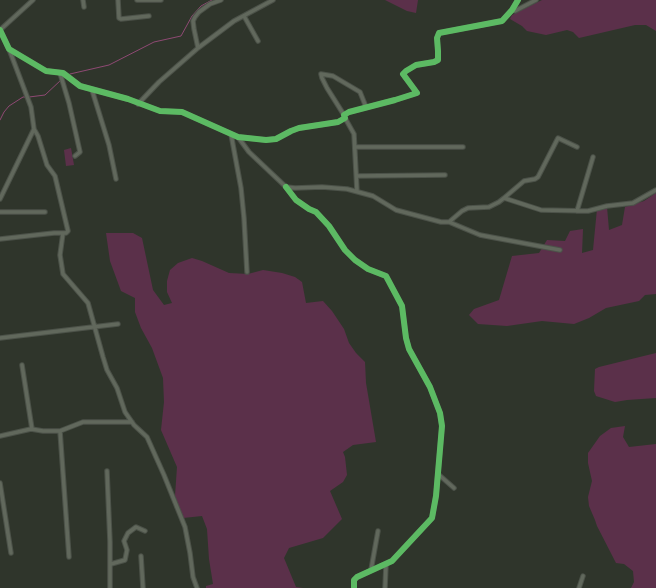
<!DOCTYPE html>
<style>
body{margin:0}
canvas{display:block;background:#2f352b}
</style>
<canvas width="656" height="588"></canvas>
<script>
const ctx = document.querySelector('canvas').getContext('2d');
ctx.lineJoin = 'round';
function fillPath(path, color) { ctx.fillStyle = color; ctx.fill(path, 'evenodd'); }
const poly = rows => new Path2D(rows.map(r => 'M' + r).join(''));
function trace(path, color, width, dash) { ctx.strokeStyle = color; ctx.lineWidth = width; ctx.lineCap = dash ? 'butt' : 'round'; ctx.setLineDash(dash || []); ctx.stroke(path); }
const green = poly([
 [385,0,418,0,416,13,407,11],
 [542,0,656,0,656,31,646,25,635,25,579,38,573,32,567,30,546,35,527,31,522,26,510,19,512,15],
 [71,148,74,165,66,166,64,150],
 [656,193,656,294,645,295,639,301,606,308,589,318,574,324,542,321,507,326,478,324,469,315,474,309,499,300,512,256,539,253,547,240,565,241,570,231,583,229,582,253,593,250,597,209,607,207,609,230,622,225,625,207,644,201],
 [106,233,133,233,142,238,153,290,164,305,172,303,167,292,167,281,170,270,178,263,192,258,202,261,229,273,248,274,263,270,282,273,295,277,302,282,306,303,323,301,332,311,344,329,349,343,356,353,365,362,366,383,376,442,353,445,343,452,345,457,347,475,343,482,330,491,342,519,323,538,289,548,284,558,296,587,303,588,206,588,206,586,213,584,209,559,207,529,202,516,183,518,175,496,177,467,161,430,164,402,163,378,152,348,141,328,135,312,135,298,121,291,110,261],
 [656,353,656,398,627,400,615,402,596,396,594,391,595,369,599,367],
 [625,426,623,437,629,447,656,444,656,588,631,588,634,582,633,571,624,564,616,563,597,526,595,520,589,506,588,497,592,481,588,463,588,453,600,436,611,428]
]);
const stream = poly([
 [70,74,109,65,154,42,181,36,192,16,201,6,212,0],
 [29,97,45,95,61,80],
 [0,120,4,112,9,106,23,97,25,97]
]);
const minor = poly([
 [83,0,84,7],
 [118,0,119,18,121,19,149,16],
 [137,0,161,0],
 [512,10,515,11,536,0],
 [244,16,258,41],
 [0,30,9,49,46,71,63,73,80,86,128,99,160,111,182,112,238,137,266,140,276,139,291,131,299,128,338,122,345,118,344,115,349,112,395,100,417,93,403,74,406,71,416,65,434,62,438,60,438,51,437,38,439,33,502,21,512,10,518,0],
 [0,30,33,0],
 [198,48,194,29,193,21,195,17,199,12,210,4,221,0],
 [60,73,69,103,80,152,75,156],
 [92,90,109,145,116,179],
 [138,104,159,82,198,48,234,21,273,0],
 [344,115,327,88,322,78,321,74,333,76,360,92,366,107],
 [345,118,354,134,357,191],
 [231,134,241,188,244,218,247,272],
 [238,137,249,152,286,187,295,188,322,187,347,189,373,196,396,210,441,222,449,222,462,211,468,208,489,207,499,202,504,198,541,210,588,211,607,206,633,203,656,190],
 [355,147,463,147],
 [357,176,445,175],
 [286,187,296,200,309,209,316,212,329,226,345,250,355,260,368,269,386,276,402,306,406,338,409,349,430,387,440,413,442,426,436,496,432,518,392,561,357,577,354,580,354,588],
 [504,198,524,181,535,179,538,177,558,138,577,147],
 [0,199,34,129],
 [577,211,593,157],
 [0,212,45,212],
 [449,222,480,235,560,250],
 [63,233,60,255,63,274,88,303,103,357,107,370,117,388,125,412,134,425,147,437,164,475,185,527,190,553,193,577,197,588],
 [0,239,54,233,66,233,68,231,55,176,47,165,38,136,34,129,31,107,9,49],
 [0,338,118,324],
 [22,365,32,429],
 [60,431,69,557],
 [0,436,31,429,43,431,60,431,83,422,132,422],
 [107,471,110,542,110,588],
 [438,474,454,488],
 [0,483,11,553],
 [141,556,143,588],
 [111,564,125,560,127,550,124,541,128,533,136,527,145,531],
 [371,570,378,531],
 [385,588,386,565],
 [579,588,583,576]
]);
const cycleway = poly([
 [0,30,9,49,46,71,63,73,80,86,128,99,160,111,182,112,238,137,266,140,276,139,291,131,299,128,338,122,345,118,344,115,349,112,395,100,417,93,403,74,406,71,416,65,434,62,438,60,438,51,437,38,439,33,502,21,512,10,518,0],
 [286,187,296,200,309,209,316,212,329,226,345,250,355,260,368,269,386,276,402,306,406,338,409,349,430,387,440,413,442,426,436,496,432,518,392,561,357,577,354,580,354,588]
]);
fillPath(green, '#5b304a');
trace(stream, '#8e4973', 1);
trace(minor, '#4c5249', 5.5);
trace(minor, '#61685c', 3.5);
trace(cycleway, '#5cba63', 6);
</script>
